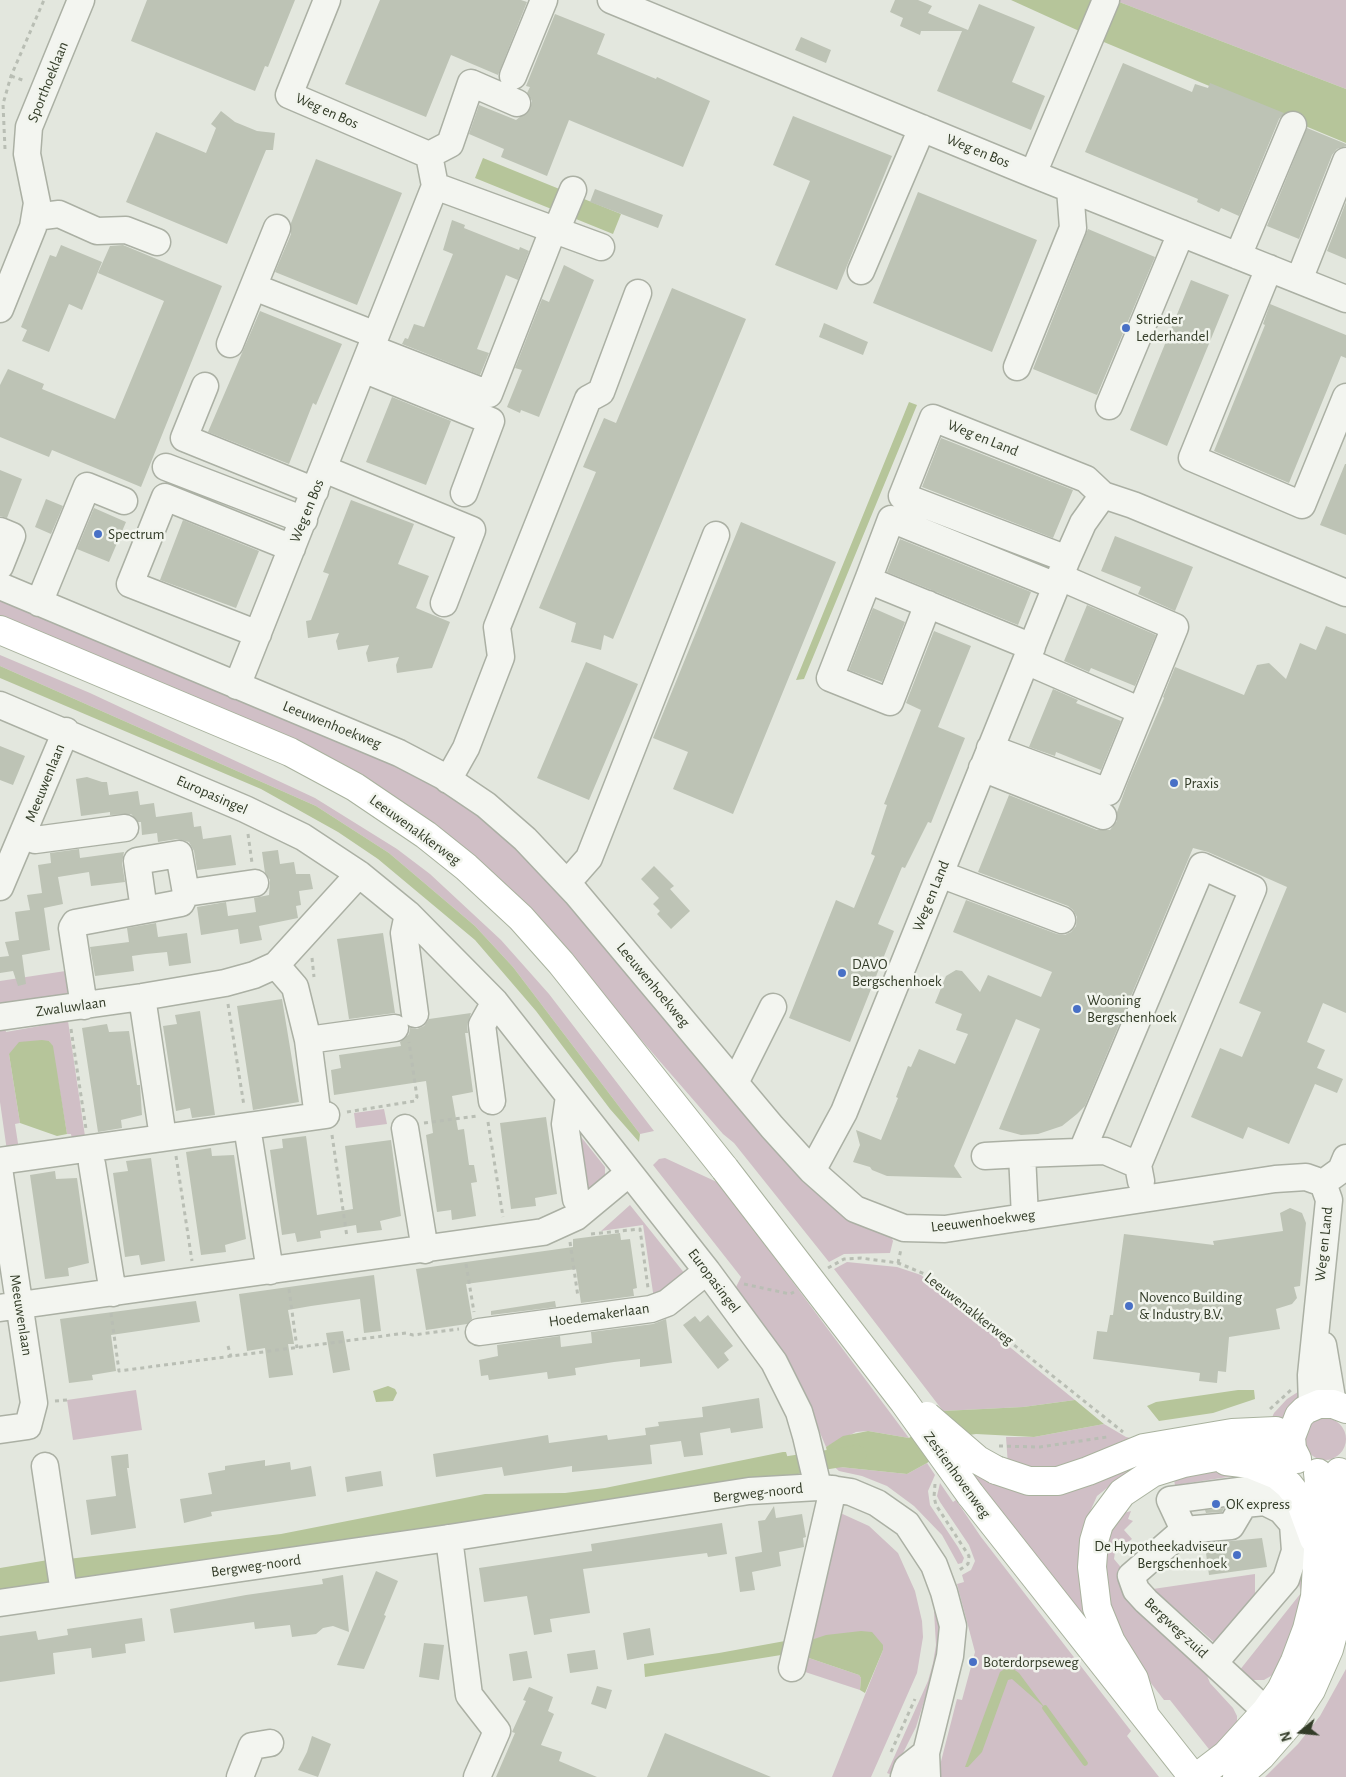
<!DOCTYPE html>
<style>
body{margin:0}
#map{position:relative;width:1346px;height:1777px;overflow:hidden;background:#e3e7de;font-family:"Alegreya Sans",sans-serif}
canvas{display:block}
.north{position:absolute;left:1276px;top:1707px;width:50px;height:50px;-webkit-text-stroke:4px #f1f4ed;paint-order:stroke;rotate:253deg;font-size:14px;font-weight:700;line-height:20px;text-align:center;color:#333c28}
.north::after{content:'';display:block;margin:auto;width:18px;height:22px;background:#333c28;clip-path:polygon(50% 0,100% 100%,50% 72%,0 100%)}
</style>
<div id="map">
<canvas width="1346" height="1777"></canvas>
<div class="north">N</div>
</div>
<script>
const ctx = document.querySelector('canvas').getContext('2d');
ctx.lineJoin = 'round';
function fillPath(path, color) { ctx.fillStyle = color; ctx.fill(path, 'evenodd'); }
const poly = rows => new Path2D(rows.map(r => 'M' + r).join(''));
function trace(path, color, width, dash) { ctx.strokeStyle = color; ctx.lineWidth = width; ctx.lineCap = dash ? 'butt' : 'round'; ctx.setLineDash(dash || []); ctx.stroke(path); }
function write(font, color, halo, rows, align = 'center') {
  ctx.font = font + ' "Alegreya Sans",sans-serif'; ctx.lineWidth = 5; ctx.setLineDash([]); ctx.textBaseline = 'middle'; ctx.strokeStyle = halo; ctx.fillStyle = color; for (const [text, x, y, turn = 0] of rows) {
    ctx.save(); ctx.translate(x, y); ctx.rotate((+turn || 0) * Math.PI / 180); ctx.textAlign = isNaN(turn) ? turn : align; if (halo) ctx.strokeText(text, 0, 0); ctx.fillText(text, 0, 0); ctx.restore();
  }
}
const green = poly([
 [1114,0,1346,0,1346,89],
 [0,596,440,783,531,853,763,1131,890,1234,893,1241,890,1253,844,1254,829,1262,734,1143,723,1134,512,891,455,840,420,813,333,762,0,617],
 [0,655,90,693,315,798,397,849,430,874,501,940,549,994,654,1131,640,1134,513,967,475,926,389,853,316,806,0,666],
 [72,970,76,998,0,1011,0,981],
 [68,1021,86,1143,73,1145,71,1134,67,1134,52,1046,49,1041,9,1054,20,1123,15,1124,19,1150,8,1158,0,1102,0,1031,5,1028,6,1032],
 [384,1109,387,1124,356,1128,354,1113],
 [570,1123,605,1167,605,1176,580,1196],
 [665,1158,719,1183,909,1438,868,1431,856,1432,826,1447,803,1392,735,1289,741,1277,653,1165,659,1159],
 [630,1205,689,1279,654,1299,643,1225,601,1231],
 [847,1262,897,1267,921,1275,1075,1400,1023,1407,943,1411,834,1269],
 [1304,1388,1298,1407,1281,1422,1270,1422,1274,1413,1287,1399],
 [136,1390,142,1430,73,1440,67,1400],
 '1304 1439a21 21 0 1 1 42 0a21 21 0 1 1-42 0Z',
 [1104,1424,1126,1437,1139,1440,1071,1466,1041,1471,1008,1465,1006,1437,1034,1437],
 [830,1456,840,1467,907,1474,927,1463,935,1475,928,1491,930,1505,958,1547,964,1558,962,1563,958,1564,942,1535,914,1506,887,1486,862,1476,839,1471,829,1462,828,1457],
 [1161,1456,1129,1471,1112,1484,1097,1496,1085,1523,1079,1556,1083,1597,1092,1625,1089,1627,974,1477,978,1471,1001,1482],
 [1232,1468,1241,1475,1175,1485,1174,1480,1179,1476],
 [940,1483,953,1502,956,1500,981,1537,1131,1731,1127,1736,1159,1777,937,1777,957,1699,962,1700,975,1652,957,1584,964,1582,962,1575,971,1570,975,1561,969,1545,940,1502,937,1496],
 [836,1511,869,1526,898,1553,915,1591,922,1621,923,1637,917,1673,871,1777,832,1777,883,1650,809,1658,859,1675,861,1678,860,1690,796,1669],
 [1131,1511,1128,1519,1133,1521,1124,1530,1132,1539,1115,1552,1114,1559,1124,1571,1118,1578,1121,1585,1201,1661,1210,1683,1233,1708,1237,1716,1237,1727,1212,1753,1170,1700,1164,1700,1133,1660,1102,1584,1109,1530,1120,1514],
 [1304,1525,1302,1610,1276,1673,1264,1680,1250,1680,1239,1671,1301,1593,1297,1574],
 [1255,1574,1255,1595,1215,1643,1153,1589],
 [938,1610,939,1627,936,1663,916,1727,892,1775,887,1773,928,1681,933,1663,936,1645,934,1611],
 [1346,1669,1346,1777,1265,1777,1298,1744,1320,1716]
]);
const water = poly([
 [1011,0,1114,0,1346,89,1346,143,1099,40],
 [483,158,621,214,613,234,475,178],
 [909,402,917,405,804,679,796,680],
 [0,666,316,806,389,853,475,926,513,967,640,1134,639,1142,610,1109,536,1011,475,940,378,859,338,832,261,789,0,678],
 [42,1040,49,1041,53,1046,67,1134,57,1136,20,1123,9,1054,19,1042],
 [388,1386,395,1389,397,1393,393,1401,376,1402,373,1391],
 [1238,1390,1254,1390,1255,1399,1213,1413,1159,1421,1147,1406,1156,1402],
 [1075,1400,1104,1424,1034,1437,976,1434,962,1436,927,1463,907,1474,840,1467,830,1457,828,1457,826,1447,843,1436,868,1431,909,1438,943,1411,1023,1407],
 [783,1452,786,1452,789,1462,773,1479,72,1580,68,1559,281,1534,485,1494,565,1493,605,1488],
 [54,1559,56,1581,0,1592,0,1568],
 [861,1631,872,1632,883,1645,883,1650,865,1693,860,1690,861,1678,859,1675,809,1658,811,1640,826,1635],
 [785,1641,781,1655,645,1677,644,1664,719,1653],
 [1006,1668,1012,1668,1019,1673,1045,1708,1012,1679,1008,1680,982,1752,968,1767,965,1767,1000,1672]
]);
const stream = poly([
 [1045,1708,1085,1763]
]);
const canal = poly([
 [761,1470,857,1455]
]);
const building = poly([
 [147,0,295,0,268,67,265,66,255,91,131,41],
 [380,0,521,0,527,2,498,75,451,55,426,117,345,84],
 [895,0,918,0,932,6,928,13,968,30,979,4,1035,27,1012,82,1045,96,1031,130,937,91,962,31,921,31,920,35,900,26,903,18,890,12],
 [555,14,605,34,597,54,656,79,657,77,710,101,683,167,569,120,547,176,501,157,504,149,469,134,479,105,516,120,530,109,532,101,527,93,530,87,526,86],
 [801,37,831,50,826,63,795,50],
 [1123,63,1192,92,1195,84,1208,88,1210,83,1284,113,1279,119,1239,216,1221,208,1219,212,1197,202,1198,199,1085,152],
 [221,111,235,122,257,131,275,133,273,150,266,150,227,244,126,202,156,132,206,153,216,128,211,124],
 [793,116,892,156,837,290,775,265,810,181,773,165],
 [1307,128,1346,144,1346,146,1337,149,1332,155,1299,239,1267,226],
 [316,159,402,193,357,305,275,272,291,234,291,223],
 [595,189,663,215,658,228,590,202],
 [918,192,1037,240,992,352,873,303],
 [1346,202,1346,259,1327,251],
 [452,220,465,225,464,228,519,250,520,247,529,251,518,280,506,275,477,349,489,353,480,375,402,344,405,338,408,339,414,324,424,327,453,254,443,250],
 [1088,229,1155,257,1097,395,1033,369],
 [61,245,102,262,82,310,69,304,49,352,22,341,27,330,21,327,50,255,56,257],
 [123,245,222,286,141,487,52,450,49,457,0,437,0,385,8,369,44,384,42,389,115,419,164,301,98,273,110,246],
 [564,265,594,280,539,417,521,410,520,413,507,407,522,370,515,368,542,299,549,302],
 [1191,280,1229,295,1167,446,1130,430],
 [672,288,746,319,613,639,604,635,601,650,571,642,576,623,539,608,596,472,583,467,604,418,616,423],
 [1270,304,1346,335,1346,358,1341,356,1289,483,1214,451,1265,325,1263,324],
 [260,311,342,344,316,405,313,403,289,464,208,432],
 [824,323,868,342,863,355,819,337],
 [392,397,451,421,426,485,366,462],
 [941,438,1073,490,1053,538,922,487],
 [1345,464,1346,464,1346,535,1320,525],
 [0,470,22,479,7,518,0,516],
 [46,499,63,506,51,534,35,527],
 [351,500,414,524,398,564,429,576,416,608,450,622,432,668,397,673,396,665,399,657,368,662,366,653,369,645,338,650,336,641,339,633,308,638,306,621,311,620,329,574,323,572],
 [94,508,126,522,109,562,77,549],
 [183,520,259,551,236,608,160,580],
 [741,522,836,562,733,814,673,789,688,752,653,738],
 [1115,536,1193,567,1175,611,1138,594,1141,587,1101,571],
 [900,539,1031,592,1018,625,887,572],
 [1087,605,1156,635,1135,686,1091,668,1089,672,1064,661],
 [873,608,905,622,882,682,849,670],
 [1326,626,1346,634,1346,1013,1323,1003,1307,1042,1325,1050,1317,1068,1343,1079,1337,1093,1315,1084,1289,1144,1248,1127,1243,1139,1191,1117,1220,1048,1242,1057,1261,1012,1239,1003,1287,887,1208,852,1193,848,1085,1106,1077,1114,1062,1126,1038,1134,1021,1135,999,1129,1040,1029,1016,1019,954,1166,962,1178,887,1176,872,1170,870,1167,853,1162,860,1145,856,1130,881,1140,898,1098,896,1097,908,1066,911,1067,919,1049,955,1064,968,1034,956,1030,962,1014,935,1003,946,976,956,970,962,971,980,992,988,975,1041,997,1052,972,953,932,966,900,1057,934,1065,935,1071,932,1076,926,1077,917,1073,910,1068,906,978,872,1009,795,1097,830,1110,830,1117,821,1117,812,1128,782,1164,698,1163,697,1175,667,1244,695,1257,665,1269,663,1286,679,1300,643,1316,650],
 [934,631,971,646,938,727,965,738,931,823,928,822,905,868,902,867,878,924,894,931,850,1042,789,1018,836,900,854,908,875,856,871,854,887,805,884,804,921,710,906,703],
 [586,662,638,684,589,800,537,778],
 [1053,689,1078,700,1076,703,1121,721,1101,770,1056,752,1055,756,1029,747],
 [0,746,25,756,13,785,0,780],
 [87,777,102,782,107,782,109,795,138,791,140,805,154,803,156,817,192,812,194,827,201,826,203,839,231,835,236,865,197,870,194,851,189,842,177,839,158,842,157,833,142,835,141,822,138,822,131,814,110,815,110,812,81,816,76,779],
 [79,849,80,858,124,852,122,863,125,882,91,886,89,872,58,877,63,904,44,908,50,950,22,955,26,984,18,986,13,971,0,973,0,957,9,956,5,942,19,940,15,912,30,910,27,895,42,893,38,865,51,863,50,853],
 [278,850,280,864,294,862,296,874,310,874,313,889,299,891,301,905,296,906,298,918,259,926,262,940,240,944,238,929,201,935,197,907,226,902,228,916,256,912,254,898,269,895,270,880,265,873,262,852],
 [654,866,674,886,670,889,690,911,671,929,657,914,660,911,653,904,659,898,641,879],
 [156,923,158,937,187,933,191,963,169,966,167,952,146,954,132,956,134,971,95,976,90,947,129,942,127,928],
 [383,933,395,1013,349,1019,337,939],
 [282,999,299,1102,253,1110,237,1006],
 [200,1011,215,1115,192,1118,190,1108,176,1111,163,1026,177,1024,175,1015],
 [471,1013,467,1026,468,1033,465,1033,473,1092,452,1096,458,1130,464,1129,469,1165,474,1165,477,1182,471,1183,476,1216,452,1220,451,1210,437,1212,426,1135,433,1133,426,1081,334,1095,331,1070,341,1068,339,1055,401,1046,400,1042,409,1034,410,1028,417,1029,424,1026,429,1019],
 [107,1024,109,1032,129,1031,137,1085,140,1085,142,1115,121,1120,122,1128,98,1132,82,1028],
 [546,1117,557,1194,535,1198,536,1206,511,1209,500,1123],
 [306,1136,317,1215,353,1209,345,1146,391,1140,401,1216,380,1221,382,1230,357,1233,356,1225,320,1231,321,1238,297,1242,295,1233,282,1235,270,1150,283,1148,282,1139],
 [211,1148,212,1156,234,1155,246,1239,225,1245,226,1252,201,1255,186,1152],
 [151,1158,165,1261,141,1265,139,1255,125,1257,113,1173,128,1171,126,1161],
 [55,1171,56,1179,77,1178,89,1263,68,1268,69,1276,45,1279,30,1175],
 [1290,1208,1302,1213,1306,1223,1300,1286,1294,1287,1297,1298,1292,1304,1276,1309,1280,1329,1229,1337,1226,1372,1218,1371,1217,1383,1199,1381,1200,1373,1093,1359,1097,1331,1107,1332,1110,1315,1113,1315,1124,1234,1214,1245,1213,1241,1283,1231,1280,1213],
 [620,1233,621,1240,630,1239,637,1288,633,1289,634,1296,581,1303,576,1269,466,1284,472,1319,467,1324,426,1330,416,1269,573,1247,573,1239],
 [374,1275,381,1331,364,1333,360,1299,311,1306,288,1310,294,1344,288,1344,293,1375,269,1378,265,1348,247,1351,239,1294],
 [196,1301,200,1322,111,1335,116,1371,92,1375,93,1380,69,1383,60,1319],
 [555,1301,556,1307,491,1315,491,1311],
 [708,1315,733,1346,724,1353,729,1360,718,1369,683,1325,695,1316,700,1322],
 [666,1319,672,1363,640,1367,640,1359,614,1362,575,1368,576,1375,548,1379,547,1372,489,1380,488,1375,481,1376,479,1360,498,1356,497,1345,560,1336,561,1347,592,1343,591,1332,653,1324],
 [343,1331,350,1370,333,1373,326,1333],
 [759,1398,763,1428,731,1433,730,1428,700,1433,703,1455,684,1457,681,1441,650,1445,652,1464,572,1472,572,1466,504,1476,502,1467,436,1477,433,1454,548,1435,549,1443,607,1435,608,1440,646,1435,645,1428,659,1426,658,1422,703,1417,702,1407],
 [128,1454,129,1468,127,1468,136,1528,91,1535,86,1500,116,1496,111,1456],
 [265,1460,265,1466,290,1462,291,1470,311,1466,316,1496,211,1512,212,1516,184,1523,180,1499,212,1494,208,1473,225,1470,225,1466],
 [381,1471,383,1486,347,1492,345,1477],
 [774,1506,776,1518,802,1514,806,1537,803,1538,804,1547,779,1552,781,1566,752,1572,755,1590,740,1592,735,1557,762,1552,758,1521,765,1520],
 [1224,1508,1222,1512,1206,1513,1205,1510],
 [722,1523,727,1554,708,1557,707,1553,583,1569,590,1613,550,1619,552,1632,534,1635,527,1596,484,1602,479,1568,592,1551,591,1544],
 [1262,1538,1267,1567,1209,1575,1205,1546,1211,1546,1211,1543],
 [376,1571,398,1581,384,1615,386,1616,364,1669,337,1665],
 [343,1575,349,1632,333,1626,323,1628,316,1634,292,1637,290,1625,255,1629,254,1622,174,1633,170,1609,246,1595,323,1584,322,1579],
 [142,1618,145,1641,125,1644,126,1653,92,1658,91,1648,53,1653,55,1674,0,1682,0,1636,36,1631,38,1640,68,1635,67,1629],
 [650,1628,654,1655,627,1660,623,1633],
 [424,1643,444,1645,439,1680,419,1677],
 [595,1650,598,1669,570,1673,567,1654],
 [527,1651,532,1678,513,1681,509,1654],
 [597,1686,612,1690,606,1709,591,1704],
 [529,1687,553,1697,548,1711,554,1714,541,1745,562,1752,559,1761,597,1777,496,1777,515,1733,512,1732,526,1701,523,1700],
 [665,1733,771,1777,647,1777],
 [312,1736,331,1744,318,1777,298,1770,307,1752]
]);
const path = poly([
 [11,76,25,81],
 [5,149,3,104,11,76,44,0],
 [248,834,252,863],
 [312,958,314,977],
 [228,1004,244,1106],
 [71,1029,86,1129],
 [347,1112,415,1101,417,1097,409,1042],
 [488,1122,503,1217],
 [424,1123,477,1116],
 [332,1135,347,1237],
 [176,1156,192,1261],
 [591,1234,640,1229,648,1288],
 [570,1242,578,1297],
 [898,1263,901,1249],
 [466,1264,474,1312],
 [828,1268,844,1259,861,1258,898,1263,925,1274,1123,1432],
 [744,1284,790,1294,794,1292],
 [289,1289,297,1348],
 [111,1313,119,1371,406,1333,413,1335,459,1329],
 [228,1346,231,1357],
 [55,1401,67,1400],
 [1270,1409,1291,1390],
 [999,1446,1040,1447,1107,1437],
 [935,1484,934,1497,936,1505,969,1556,968,1564,958,1571],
 [891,1752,915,1699]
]);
const minor = poly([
 [611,0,1033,174,1346,299],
 [513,76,544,0],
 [429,155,450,144,471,83,517,103],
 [1033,174,1106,0],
 [435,186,601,247],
 [35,217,59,214,97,231,126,230,157,242],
 [556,231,573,190],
 [1238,256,1293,125],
 [1269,268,1192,458,1302,505,1346,397],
 [861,271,922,128],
 [1299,280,1346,161],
 [254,287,376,335],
 [0,309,33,227,37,203,27,154,29,127,81,0],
 [230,344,277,228],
 [371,348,489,394,553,230],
 [1017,367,1073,228,1070,189],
 [363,369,491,421,464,493],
 [205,386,184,438,315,491],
 [1109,406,1181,233],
 [166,467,304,520],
 [324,469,472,530,444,603],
 [0,531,12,536,0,566],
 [1067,559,902,496,933,418,1086,479,1103,495],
 [868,580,830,678,890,702,928,604],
 [0,586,399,753,443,776,486,805,525,839,576,893,772,1127,812,1171,855,1209,904,1228,945,1229,1275,1179,1306,1177,1323,1183],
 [39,603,87,486,124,501],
 [258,634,130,584,165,497,292,548],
 [1032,647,868,580,891,519,1056,586],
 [1026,661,1141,711],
 [237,686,435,186,429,155,289,95,327,0],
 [0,705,245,809,303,837,359,874,408,914,495,1002,707,1271,774,1362,799,1412,806,1436,818,1487],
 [990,748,1108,792,1175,627,1060,577],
 [982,768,1103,816],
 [448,780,466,748,501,657,497,627,588,399,601,392,638,293],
 [23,835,35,840,125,828],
 [179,854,186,893,181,903,144,910,137,861,179,854],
 [940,874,1062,920],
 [567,883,589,858,716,535],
 [0,887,66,731],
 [186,893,255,883],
 [408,914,404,933,415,1014],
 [276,965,295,987,308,1040,316,1102],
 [142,997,161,1124],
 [84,1006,72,928,75,923,144,910],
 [0,1017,142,997,225,983,254,975,276,965,359,874],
 [308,1040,395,1028],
 [735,1083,773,1007],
 [569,1096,565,1124,576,1199],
 [492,1101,482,1025,495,1002],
 [405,1128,425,1250],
 [249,1139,270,1271],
 [1082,1151,1202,866,1253,889,1138,1165],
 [985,1156,1022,1154],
 [0,1161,326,1115],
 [92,1164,113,1293],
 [812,1171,844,1112,1067,559,1083,523,1103,495,1133,505,1346,593],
 [0,1175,34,1403,28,1426,0,1430],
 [1323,1183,1341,1170,1346,1158],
 [1025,1217,1022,1154,1105,1151,1138,1165,1141,1181],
 [0,1308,543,1232,576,1217,629,1173],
 [479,1332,651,1309,667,1303,707,1271],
 [1323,1345,1333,1404],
 [1312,1406,1311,1375,1329,1200,1323,1183],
 [45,1466,64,1593],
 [1184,1530,1231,1526,1244,1504,1265,1502,1281,1510,1293,1524,1295,1551,1286,1579,1214,1663,1146,1601,1136,1590,1131,1576,1184,1530,1170,1500,1254,1489,1281,1510],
 [449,1538,469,1695,497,1731,477,1777],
 [0,1603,449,1538,749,1491,818,1487,851,1492,877,1503,907,1524,934,1565,944,1592,953,1626,950,1656,926,1753,927,1777],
 [1214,1663,1266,1711],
 [792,1668,833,1489],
 [240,1777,252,1746,270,1743],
 [904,1777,907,1768,926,1753]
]);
const major = poly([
 [0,630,290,752,355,787,426,835,466,867,521,918,561,963,725,1169],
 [1297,1459,1292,1449,1291,1437,1299,1416,1305,1410,1319,1404,1333,1404,1346,1409],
 [1226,1461,1250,1464,1277,1475,1289,1485,1299,1498,1314,1539],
 [996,1470,1029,1481,1058,1481,1088,1471,1144,1448,1232,1433,1276,1431],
 [970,1494,1193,1777],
 [1145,1716,1134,1679,1111,1642,1097,1608,1092,1567,1094,1541,1099,1524,1122,1493,1152,1473,1184,1463,1253,1450,1292,1449],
 [1197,1777,1226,1755,1266,1711,1281,1690,1295,1661,1307,1629,1315,1597,1321,1502,1318,1473],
 [1237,1777,1261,1756,1288,1725,1311,1690,1329,1649,1338,1616,1343,1579,1339,1472]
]);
const majorBridge = poly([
 [725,1169,904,1402,970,1494],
 [927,1416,978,1460,996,1470]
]);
const markers = [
 [1126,328,5,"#4870c6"],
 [98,534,5,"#4870c6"],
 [1174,783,5,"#4870c6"],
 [842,973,5,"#4870c6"],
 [1077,1009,5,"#4870c6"],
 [1129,1306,5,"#4870c6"],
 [1216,1504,5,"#4870c6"],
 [1237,1555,5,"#4870c6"],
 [973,1662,5,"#4870c6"]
];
const streetNames = [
 ["Sporthoeklaan",48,82,-68],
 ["Weg en Bos",327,111,24],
 ["Weg en Bos",978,151,22],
 ["Weg en Land",983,438,22],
 ["Weg en Bos",307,511,-68],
 ["Leeuwenhoekweg",332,725,22],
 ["Meeuwenlaan",45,783,-68],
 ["Europasingel",212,795,24],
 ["Leeuwenakkerweg",415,830,36],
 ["Weg en Land",931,896,-68],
 ["Leeuwenhoekweg",653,985,50],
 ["Zwaluwlaan",71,1007,-8],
 ["Leeuwenhoekweg",983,1221,-7],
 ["Weg en Land",1324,1244,-84],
 ["Europasingel",714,1281,53],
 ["Leeuwenakkerweg",969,1309,38],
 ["Meeuwenlaan",21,1315,81],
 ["Hoedemakerlaan",599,1315,-8],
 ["Zestienhovenweg",957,1475,54],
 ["Bergweg-noord",758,1493,-6],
 ["Bergweg-noord",256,1566,-8],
 ["Bergweg-zuid",1176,1628,43]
];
const poiNames = [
 ["Strieder",1136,319],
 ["Lederhandel",1136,336],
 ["Spectrum",108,534],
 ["Praxis",1184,783],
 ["DAVO",852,964],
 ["Bergschenhoek",852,981],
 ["Wooning",1087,1000],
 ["Bergschenhoek",1087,1017],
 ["Novenco Building",1139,1297],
 ["& Industry B.V.",1139,1314],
 ["OK express",1226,1504],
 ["De Hypotheekadviseur",1227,1546,"right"],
 ["Bergschenhoek",1227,1563,"right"],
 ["Boterdorpseweg",983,1662]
];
fillPath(green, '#d0bfc6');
fillPath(water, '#b6c59a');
trace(stream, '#b6c59a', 5.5);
trace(canal, '#b6c59a', 19);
fillPath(building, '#bdc3b5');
trace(minor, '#abb0a4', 29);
trace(major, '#a9b29e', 30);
trace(path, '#b9beb4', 3, [4, 4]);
trace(minor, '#f3f5f0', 26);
trace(major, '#fff', 28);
trace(majorBridge, '#a9b29e', 30, []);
trace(majorBridge, '#fff', 28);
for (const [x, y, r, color] of markers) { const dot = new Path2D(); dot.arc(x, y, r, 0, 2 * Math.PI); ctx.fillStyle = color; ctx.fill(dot); trace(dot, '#f1f4ed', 2); }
write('15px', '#333c28', '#f1f4ed', streetNames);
write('15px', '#333c28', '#f1f4ed', poiNames, 'left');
</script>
